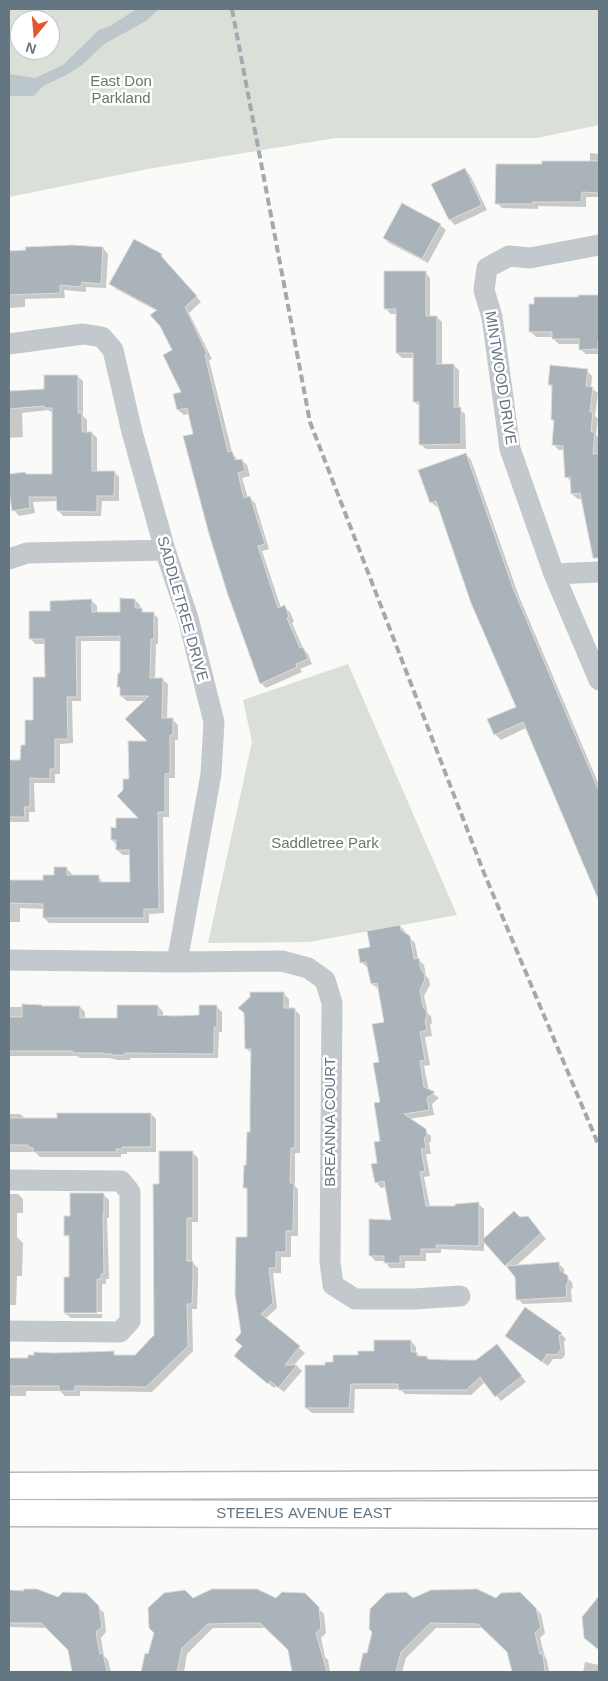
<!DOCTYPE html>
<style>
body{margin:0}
#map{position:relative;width:608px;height:1681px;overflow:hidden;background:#fafaf8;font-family:Helvetica,sans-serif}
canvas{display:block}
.frame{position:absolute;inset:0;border:10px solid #657683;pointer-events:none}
.north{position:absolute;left:10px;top:10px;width:50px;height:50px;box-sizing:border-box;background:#fff;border:1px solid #c1c8cd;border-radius:50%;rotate:197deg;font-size:14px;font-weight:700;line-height:20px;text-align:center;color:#657683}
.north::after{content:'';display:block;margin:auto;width:18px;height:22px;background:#e4572e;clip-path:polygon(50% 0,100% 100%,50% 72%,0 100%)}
</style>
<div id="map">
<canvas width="608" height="1681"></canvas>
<div class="frame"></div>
<div class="north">N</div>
</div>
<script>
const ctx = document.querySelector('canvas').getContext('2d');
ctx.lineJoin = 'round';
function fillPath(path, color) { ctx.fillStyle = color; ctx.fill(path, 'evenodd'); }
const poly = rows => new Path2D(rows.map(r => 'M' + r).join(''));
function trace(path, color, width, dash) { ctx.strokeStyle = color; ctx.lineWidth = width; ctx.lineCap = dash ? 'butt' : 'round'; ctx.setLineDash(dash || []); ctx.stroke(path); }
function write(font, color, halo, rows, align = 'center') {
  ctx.font = font + ' Helvetica,sans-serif'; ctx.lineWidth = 5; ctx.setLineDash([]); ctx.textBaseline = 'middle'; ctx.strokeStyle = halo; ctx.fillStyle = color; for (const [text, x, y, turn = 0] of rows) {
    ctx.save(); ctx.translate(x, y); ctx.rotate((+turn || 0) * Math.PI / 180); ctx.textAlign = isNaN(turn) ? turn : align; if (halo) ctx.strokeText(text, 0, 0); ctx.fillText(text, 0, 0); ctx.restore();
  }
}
const green = poly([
 [9,9,599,9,599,125,537,138,335,138,148,169,9,197],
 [20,20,50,20,50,50,20,50],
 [348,664,457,915,309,942,208,943,252,742,243,700]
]);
const water = poly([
 [137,9,159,9,146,21,104,44,82,65,68,74,43,86,34,96,9,96,9,74,35,78,63,65,99,30,110,26]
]);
const shadow = poly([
 [590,153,599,154,599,197,586,197,586,207,538,206,538,209,502,208,497,203,543,165,590,162],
 [465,170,470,175,487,210,455,225,450,220],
 [440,225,446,230,428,263,389,243,384,238],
 [103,248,108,254,106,288,86,287,86,292,64,290,65,298,25,299,25,307,9,308,9,252],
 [161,255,201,302,189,313,212,359,209,360,232,452,238,461,242,460,247,465,250,476,242,478,248,498,250,498,255,503,269,549,262,551,281,608,284,607,290,612,294,622,292,623,303,648,308,654,312,664,300,669,302,672,266,688,261,683,190,414,184,415,178,410,175,395,183,393,174,351,157,311,116,289,110,283],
 [425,272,430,278,430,317,437,317,442,322,442,365,453,365,459,370,459,409,465,414,466,449,426,449,420,444,420,407,414,401,414,358,402,358,397,353,397,314,391,314,386,309],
 [599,297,599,354,586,354,580,349,580,344,559,344,553,339,553,337,536,337,530,331,535,299],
 [587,371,592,376,591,388,598,393,595,416,598,419,596,435,599,438,598,455,599,454,599,541,595,542,582,499,578,499,572,494,571,482,567,477,565,450,559,450,553,444,555,422,552,419,553,389,549,384],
 [77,376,83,381,83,416,87,420,87,433,92,433,97,438,97,472,114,472,119,477,119,501,102,501,101,516,63,516,58,510,58,501,33,502,35,513,19,516,14,510,13,503,9,503,9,476,25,473,27,475,53,475,53,413,48,410,22,413,23,437,9,438,9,392,45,391],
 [466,454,471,460,518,594,599,785,599,898,526,728,501,740,495,734,517,707,439,507,437,507,431,502],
 [135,600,140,605,140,609,146,613,153,613,158,618,158,644,156,644,155,679,162,679,168,684,167,719,172,719,178,725,178,740,175,740,175,778,169,778,169,817,163,817,164,913,149,914,149,923,49,923,44,918,44,909,20,908,20,922,9,922,9,881,44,882,55,876,66,868,72,874,72,876,98,876,103,883,131,883,131,855,123,855,117,850,117,845,112,840,117,829,141,819,124,790,150,742,146,701,127,701,121,696,121,689,119,686,121,674,121,641,81,641,81,701,72,701,73,743,60,744,60,774,55,774,55,783,34,783,35,812,29,812,29,822,9,822,9,762,21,762,46,679,46,644,35,644,30,638,51,612,92,601,97,606,97,613,121,613],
 [400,926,405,931,406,934,415,943,418,959,424,965,426,976,429,979,430,985,424,996,428,1014,431,1016,432,1023,430,1025,432,1036,425,1037,430,1065,424,1066,429,1091,439,1098,432,1104,434,1115,409,1119,431,1136,431,1141,429,1143,431,1154,426,1154,430,1176,424,1177,430,1207,456,1207,478,1204,484,1209,484,1251,441,1249,441,1253,426,1253,426,1261,405,1261,405,1268,390,1268,385,1261,375,1261,370,1255,392,1221,386,1187,381,1188,376,1182,381,1142,385,1023,379,989,372,984,369,967,367,967,361,962,371,948],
 [284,994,289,999,289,1009,294,1009,300,1015,300,1153,295,1153,295,1186,298,1189,298,1236,291,1236,291,1257,281,1257,281,1273,273,1273,277,1308,265,1319,305,1353,293,1366,297,1366,302,1371,284,1392,276,1386,274,1388,241,1361,244,1346,242,1334,248,1238,249,1191,245,1187,251,1133,252,1054,246,1048],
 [158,1006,163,1012,163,1017,200,1017,216,1006,222,1012,222,1032,219,1032,218,1058,130,1058,130,1060,118,1060,109,1058,80,1058,77,1056,9,1056,9,1007,80,1007,85,1012,85,1020,119,1019],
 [9,1114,20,1114,26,1119,151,1114,156,1119,156,1152,127,1152,127,1154,121,1154,121,1157,40,1157,35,1152,9,1152],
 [192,1152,198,1158,198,1222,192,1222,192,1262,198,1268,198,1284,197,1309,192,1309,193,1351,152,1392,80,1391,80,1396,65,1396,60,1391,26,1391,26,1396,9,1396,9,1360,29,1360,53,1354,113,1353,117,1356,136,1356,155,1336,160,1185],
 [9,1194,18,1194,23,1199,23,1213,17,1213,17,1237,23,1243,22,1276,17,1276,16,1305,9,1305],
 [104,1195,109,1200,109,1218,107,1218,109,1279,106,1279,106,1284,102,1284,102,1312,69,1312,69,1314,102,1314,102,1318,71,1318,65,1313,71,1279,71,1240,66,1235,71,1218],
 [528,1217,546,1239,515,1267,559,1264,564,1269,564,1275,572,1282,573,1287,571,1290,572,1302,523,1304,518,1299,516,1276,484,1240,520,1218],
 [561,1334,566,1339,564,1342,565,1355,562,1359,553,1359,548,1366,507,1336],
 [411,1341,416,1347,416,1353,421,1357,427,1357,430,1360,477,1361,497,1345,526,1382,501,1401,485,1382,471,1395,405,1394,399,1389,355,1389,354,1413,312,1413,306,1408,326,1366],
 [9,1590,37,1590,58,1599,98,1607,104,1613,106,1632,101,1638,104,1656,108,1660,111,1672,72,1672,73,1672,70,1650,48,1628,9,1627],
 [520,1593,541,1614,545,1633,540,1638,545,1657,547,1660,549,1672,511,1672,513,1672,508,1652,484,1628,436,1628,406,1658,402,1672,360,1672,364,1654,368,1655,412,1600,496,1600],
 [304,1594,324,1614,326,1633,321,1638,325,1657,328,1660,330,1672,292,1672,293,1672,289,1650,266,1628,213,1628,187,1654,184,1672,142,1672,146,1654,149,1655,193,1600,277,1600],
 [585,1662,599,1665,599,1672,583,1672]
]);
const building = poly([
 [542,161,599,161,599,193,582,192,581,202,533,202,533,204,495,204,496,164,542,164,542,161],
 [465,168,482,205,449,220,431,184,465,168],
 [402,203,441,224,422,259,383,238,402,203],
 [134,239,162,254,161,256,197,296,185,307,207,354,205,355,228,452,232,451,235,460,242,459,245,471,238,473,244,498,250,496,265,544,258,546,266,571,278,608,285,605,289,617,287,618,300,648,303,647,308,659,296,664,297,667,260,684,227,592,209,534,183,436,193,434,187,408,177,410,173,394,181,392,163,355,172,350,160,326,150,315,157,310,109,284,134,239],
 [72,245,103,247,101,284,82,282,81,287,60,285,60,293,9,295,9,251,26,250,25,247,72,245],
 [384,271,426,271,426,316,437,316,437,364,454,364,454,407,461,407,461,444,419,445,419,402,413,402,413,353,396,353,396,309,384,309,384,271],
 [578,295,599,295,599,340,598,339,598,349,579,350,579,339,552,339,552,332,529,332,529,304,534,304,534,297,578,297,578,295],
 [550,365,588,369,586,386,593,387,590,412,593,412,591,432,595,432,593,454,599,453,599,558,593,558,580,493,571,494,570,477,565,478,563,446,552,445,554,420,551,420,552,385,548,385,550,365],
 [44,375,78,375,78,413,82,413,82,432,92,432,92,471,115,471,114,496,97,496,97,512,57,511,56,497,29,497,30,508,12,511,10,497,9,498,9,474,25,472,26,474,52,474,52,408,44,408,44,406,9,409,9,391,44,389,44,375],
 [466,453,513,588,599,791,599,901,523,722,494,735,487,719,516,707,471,603,436,501,430,503,418,470,466,453],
 [120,598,135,599,135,608,142,608,142,612,154,612,154,639,151,639,150,678,163,678,162,718,173,718,173,735,170,735,170,773,165,774,165,812,158,812,159,909,144,909,144,918,43,918,43,904,9,903,9,880,43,880,43,875,54,875,54,867,67,867,67,875,99,875,99,882,130,882,129,850,116,850,116,840,111,840,111,827,116,828,116,818,138,818,117,796,123,790,123,779,129,779,128,741,147,741,125,719,149,696,120,696,120,687,117,687,118,673,120,673,120,636,76,637,77,697,67,697,68,739,55,739,55,769,50,769,50,779,30,778,30,807,24,807,25,817,9,817,9,760,20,760,21,745,25,745,25,720,33,720,33,677,45,677,44,639,29,639,29,611,50,611,50,601,92,599,92,612,120,612,120,598],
 [400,925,401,930,410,936,414,959,419,958,421,970,424,973,425,979,420,990,423,1007,426,1010,427,1017,425,1020,427,1030,420,1032,425,1060,420,1061,424,1087,435,1092,427,1098,429,1110,404,1114,426,1129,427,1135,424,1138,426,1149,421,1149,425,1171,420,1172,426,1206,455,1206,455,1204,479,1202,479,1246,436,1245,436,1249,421,1249,421,1256,400,1256,400,1263,384,1263,384,1256,369,1256,369,1219,391,1220,384,1181,375,1183,371,1164,377,1163,374,1142,380,1141,374,1103,380,1102,373,1063,379,1062,372,1024,384,1022,377,983,371,984,366,962,360,963,358,949,370,947,367,931,400,925],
 [250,992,284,992,284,1008,295,1008,295,1148,291,1148,290,1183,294,1183,293,1231,286,1231,286,1252,276,1252,276,1268,269,1268,273,1303,261,1314,300,1346,285,1365,297,1365,278,1388,270,1381,268,1384,234,1356,242,1346,235,1340,241,1333,235,1294,236,1237,247,1237,247,1188,243,1188,244,1165,246,1165,247,1132,250,1132,250,1097,251,1049,245,1049,244,1013,238,1008,250,997,250,992],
 [22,1004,42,1005,42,1006,80,1006,80,1018,117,1018,117,1005,158,1005,158,1015,174,1016,199,1015,199,1005,217,1005,217,1027,214,1027,214,1054,125,1053,125,1055,112,1055,112,1054,104,1054,104,1053,73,1053,73,1051,9,1051,9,1017,22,1017,22,1004],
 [57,1113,151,1113,151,1147,122,1147,122,1149,116,1149,117,1152,33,1152,33,1148,28,1147,28,1145,9,1145,9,1118,57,1118,57,1113],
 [159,1151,193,1151,193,1218,187,1218,187,1261,193,1261,193,1278,192,1304,187,1304,188,1346,146,1387,75,1386,75,1391,59,1391,59,1386,9,1386,9,1358,28,1358,28,1355,34,1355,34,1352,53,1353,114,1351,114,1355,135,1355,154,1335,153,1184,159,1184,159,1151],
 [70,1193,104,1193,104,1213,103,1213,104,1274,101,1274,101,1279,97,1279,97,1313,64,1313,64,1277,69,1277,69,1235,64,1236,64,1216,70,1216,70,1193],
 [514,1211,520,1217,528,1216,541,1233,505,1266,482,1240,514,1211],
 [559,1262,560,1270,568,1276,568,1282,566,1285,567,1297,516,1300,515,1277,506,1266,559,1262],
 [525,1307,562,1333,559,1336,561,1349,557,1355,547,1354,542,1362,505,1336,525,1307],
 [374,1340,411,1340,411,1352,417,1352,417,1356,427,1356,427,1359,448,1360,476,1360,497,1344,522,1376,495,1397,480,1377,466,1390,398,1390,398,1384,351,1384,349,1408,305,1408,305,1365,325,1365,325,1362,333,1362,333,1355,358,1355,358,1351,374,1351,374,1340],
 [24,1589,37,1589,58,1597,63,1592,86,1593,99,1606,102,1627,96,1632,100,1654,103,1653,107,1672,72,1672,68,1650,41,1623,9,1623,9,1590,24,1591,24,1589],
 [212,1589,257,1589,276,1598,282,1592,305,1593,319,1607,321,1628,316,1633,327,1672,292,1672,288,1650,284,1646,260,1623,246,1623,208,1624,182,1648,177,1672,141,1672,145,1653,148,1654,154,1633,149,1628,148,1608,164,1593,185,1590,193,1598,212,1589],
 [477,1589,496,1598,501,1593,520,1592,536,1608,541,1627,535,1633,540,1654,543,1654,545,1672,512,1672,507,1652,478,1624,430,1623,401,1652,396,1672,359,1672,363,1653,367,1653,372,1632,369,1629,370,1609,386,1593,406,1592,413,1598,431,1590,477,1589],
 [599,1596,599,1650,584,1638,582,1617,599,1596]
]);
const minor = poly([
 [599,245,530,258,509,256,487,268,484,290,492,317,510,449,554,574,599,680],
 [9,344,83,334,102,337,113,350,132,432,165,550,188,618,214,722,211,774,177,962,9,960],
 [9,559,27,553,165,550],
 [554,574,599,572],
 [177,962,282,961,308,968,325,980,332,1003,330,1262,333,1285,355,1299,414,1299,460,1296],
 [9,1180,121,1181,130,1192,130,1321,120,1332,9,1331]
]);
const major = poly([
 [9,1486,599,1484],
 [9,1513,599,1515]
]);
const rail = poly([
 [232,9,310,422,484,873,599,1146]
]);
const parkNames = [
 ["East Don",121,82],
 ["Parkland",121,99],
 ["Saddletree Park",325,844]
];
const streetNames = [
 ["MINTWOOD DRIVE",500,378,81],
 ["SADDLETREE DRIVE",182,609,74],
 ["BREANNA COURT",331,1122,-90],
 ["STEELES AVENUE EAST",304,1514]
];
fillPath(green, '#dadfd7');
fillPath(water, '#bbc7cb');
fillPath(shadow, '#0003');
fillPath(building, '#aab3b9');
trace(building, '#dcdcda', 1);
trace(major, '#b5babe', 29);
trace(minor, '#c3c8cc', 21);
trace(major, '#fff', 26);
trace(rail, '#a2aab0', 4, [8, 4]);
write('15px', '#687a64', '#fff', parkNames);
write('15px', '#657683', '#fff', streetNames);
</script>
